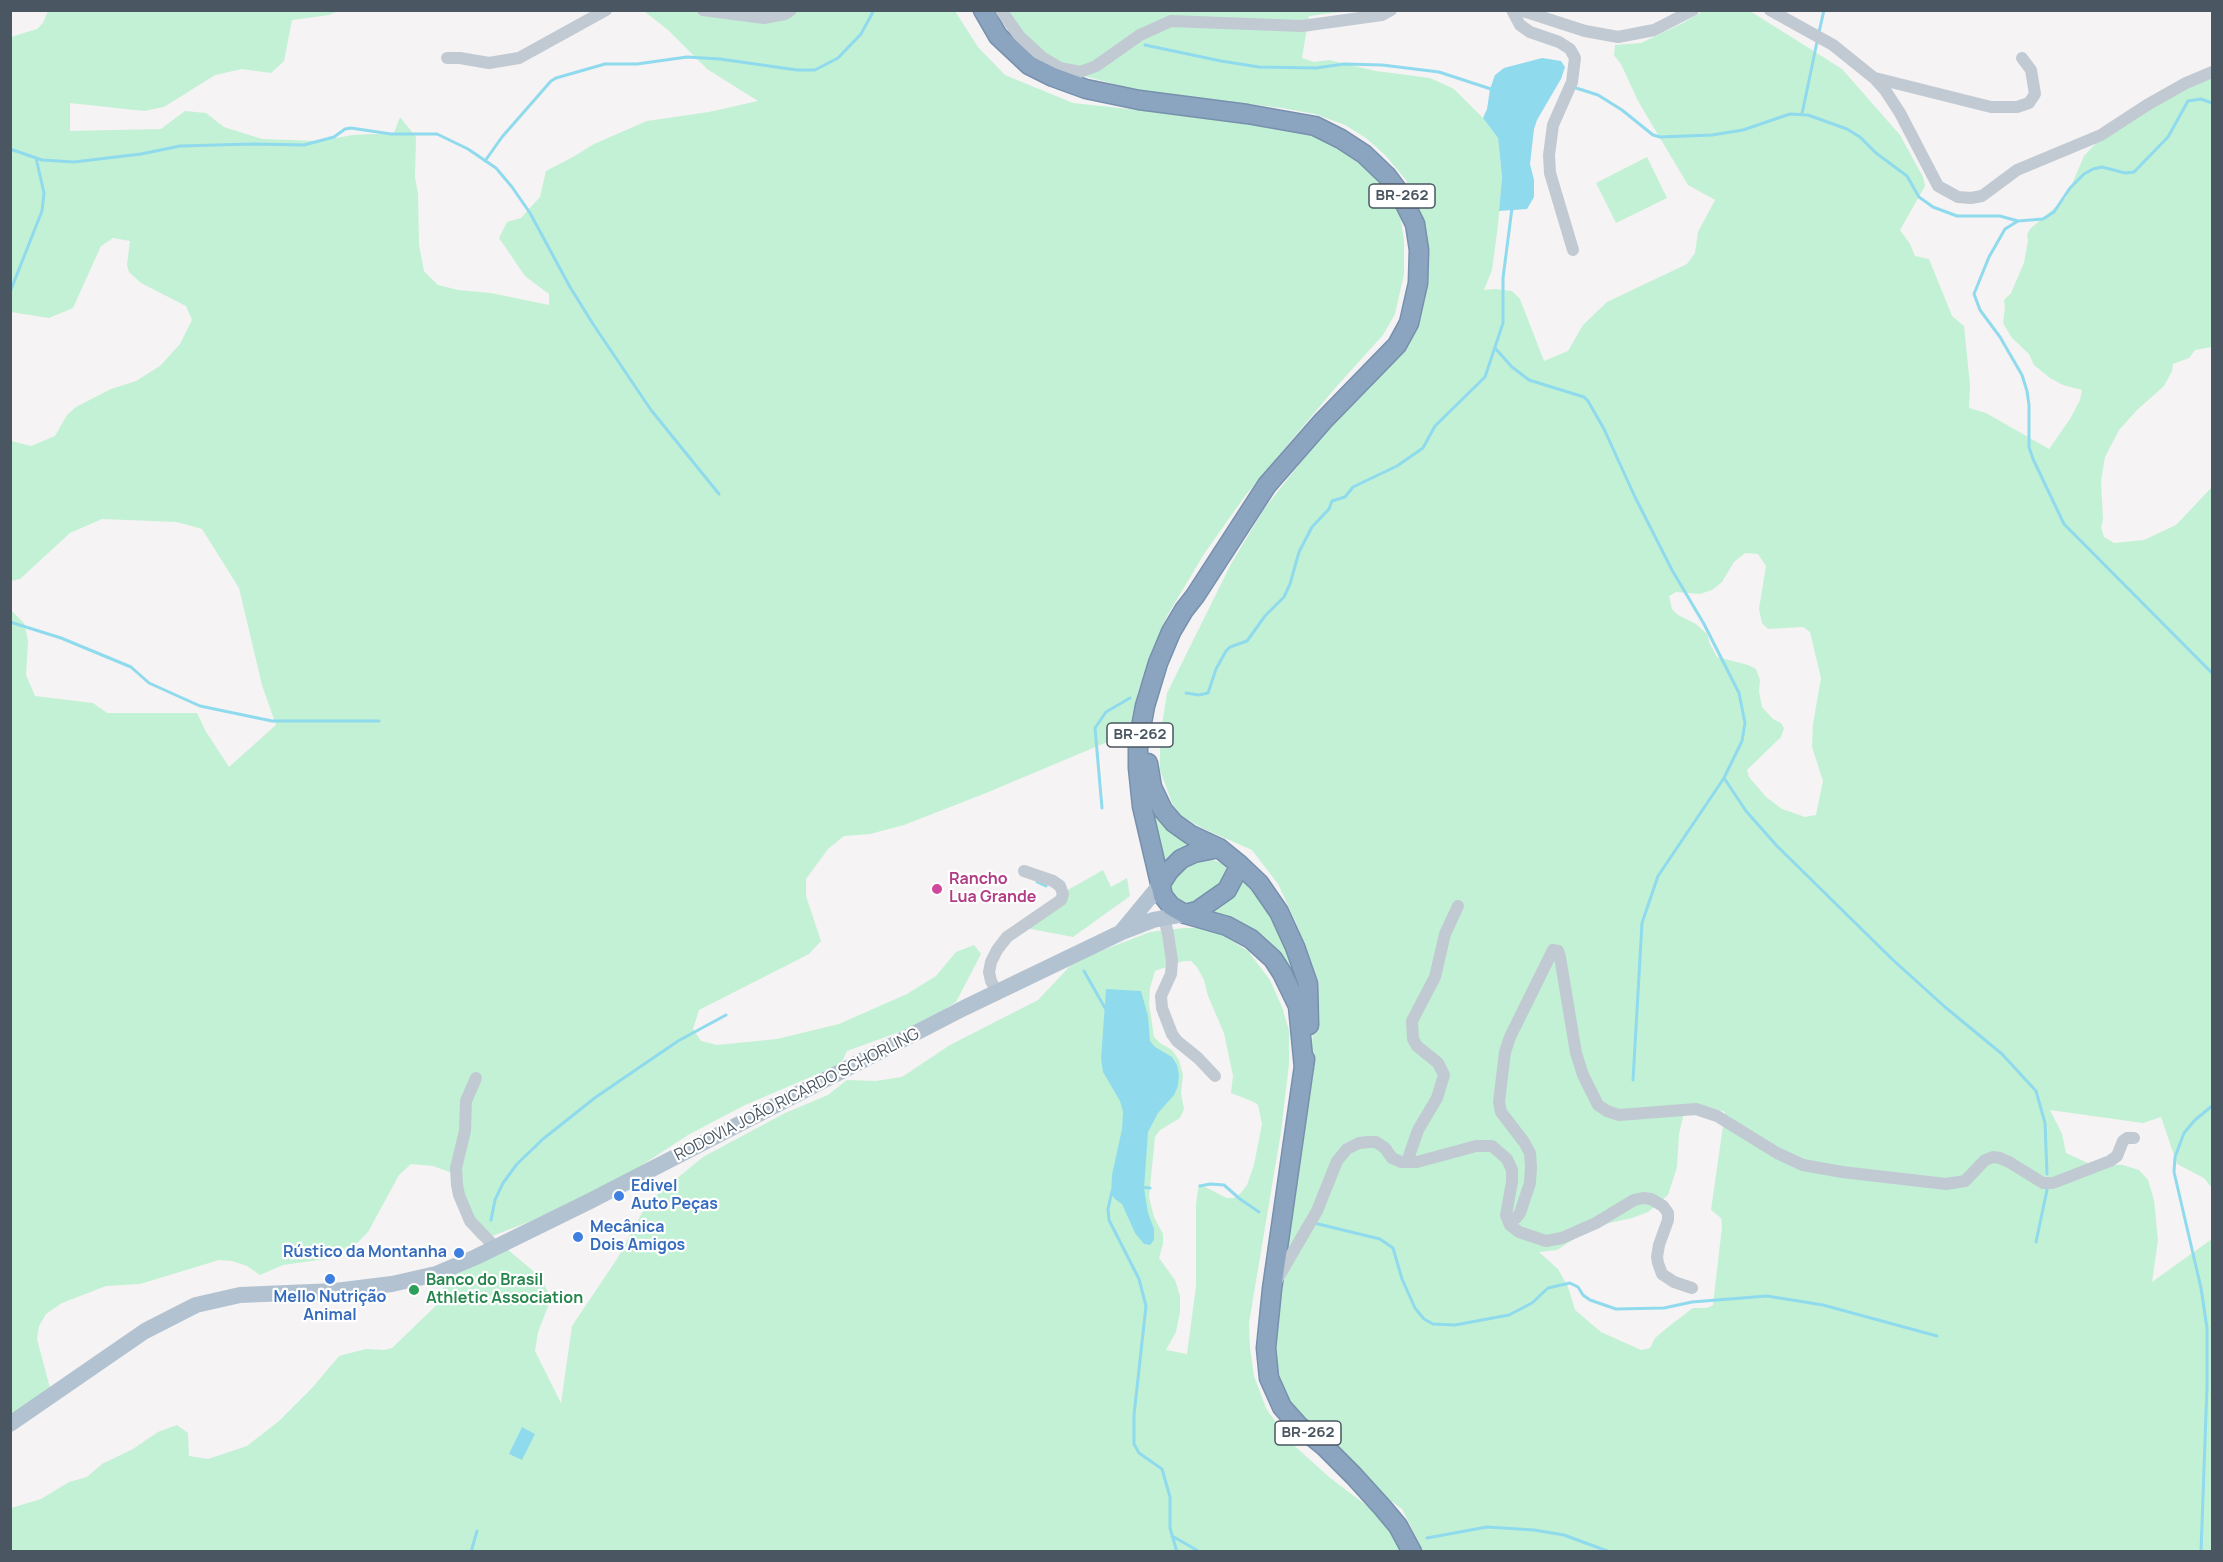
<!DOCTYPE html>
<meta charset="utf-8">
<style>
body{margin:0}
#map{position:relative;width:2223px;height:1562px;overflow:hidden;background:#f5f3f3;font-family:Manrope,sans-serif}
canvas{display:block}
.frame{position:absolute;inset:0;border:12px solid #4a5661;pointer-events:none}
</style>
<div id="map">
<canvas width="2223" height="1562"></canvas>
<div class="frame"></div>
</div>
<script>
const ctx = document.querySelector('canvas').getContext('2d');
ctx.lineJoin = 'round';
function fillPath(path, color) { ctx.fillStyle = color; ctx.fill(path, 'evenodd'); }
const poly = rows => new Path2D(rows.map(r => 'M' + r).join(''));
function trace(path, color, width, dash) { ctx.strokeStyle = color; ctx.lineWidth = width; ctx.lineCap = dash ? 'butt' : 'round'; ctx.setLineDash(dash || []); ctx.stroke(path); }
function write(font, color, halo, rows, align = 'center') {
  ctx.font = font + ' Manrope,sans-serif'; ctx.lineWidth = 4.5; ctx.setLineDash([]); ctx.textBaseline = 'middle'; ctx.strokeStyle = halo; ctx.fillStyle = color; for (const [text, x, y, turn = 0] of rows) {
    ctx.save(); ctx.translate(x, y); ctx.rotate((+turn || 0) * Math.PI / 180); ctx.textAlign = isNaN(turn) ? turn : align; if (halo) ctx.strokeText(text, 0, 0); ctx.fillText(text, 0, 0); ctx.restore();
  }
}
const green = poly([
 [48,11,338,11,329,15,292,20,284,61,271,73,242,69,215,75,164,107,144,111,70,103,70,131,161,129,185,111,206,113,224,127,262,139,319,141,353,135,394,133,400,117,416,137,415,177,418,194,419,245,424,271,438,285,458,290,491,293,549,305,549,294,525,276,499,238,507,222,521,218,540,197,546,171,573,157,594,144,647,121,709,112,758,101,707,69,668,30,644,11,955,11,978,47,1005,75,1073,103,1222,119,1310,132,1355,153,1390,190,1400,215,1404,240,1404,274,1395,314,1383,335,1336,387,1245,496,1204,554,1167,616,1138,691,1131,732,986,793,904,825,870,834,844,836,828,849,806,879,806,896,821,941,809,954,699,1010,693,1029,701,1041,717,1045,777,1039,839,1024,907,994,936,976,956,952,974,945,981,954,956,1002,921,1024,847,1051,841,1064,745,1105,688,1135,630,1173,531,1221,482,1240,478,1239,467,1226,458,1175,433,1166,411,1164,399,1175,368,1232,353,1247,333,1258,283,1265,260,1275,247,1266,232,1261,219,1260,140,1284,106,1286,62,1303,46,1314,39,1326,37,1339,50,1388,11,1415,10,609,24,623,28,641,26,675,35,696,93,703,107,713,197,713,205,730,229,767,276,725,262,685,239,588,202,529,177,522,102,519,70,533,20,579,11,581,11,441,31,446,55,436,67,415,76,407,111,389,136,381,160,366,180,344,192,320,186,306,141,283,129,272,127,265,130,241,113,238,101,246,73,308,49,318,11,312,11,37,37,29,43,23],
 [1006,11,1348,11,1309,16,1302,58,1314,62,1329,60,1376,71,1430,78,1454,89,1483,118,1498,138,1502,177,1498,225,1492,270,1484,290,1495,289,1512,291,1520,299,1544,361,1568,351,1583,325,1607,302,1687,264,1695,253,1698,232,1715,200,1688,185,1638,101,1621,64,1614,55,1615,45,1641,43,1683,23,1703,11,1750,11,1842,69,1900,135,1923,177,1925,186,1900,230,1910,244,1915,256,1929,259,1952,316,1964,326,1970,385,1969,408,1986,413,2049,449,2070,419,2080,400,2082,390,2063,385,2050,378,2034,365,2029,354,2012,338,2003,323,2005,308,2004,300,2011,293,2024,263,2028,240,2027,235,2030,229,2066,198,2084,156,2099,140,2212,72,2212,347,2195,350,2189,358,2173,364,2172,371,2164,386,2137,410,2119,430,2105,457,2101,481,2103,520,2101,527,2104,537,2114,543,2144,540,2176,525,2212,487,2212,1188,2204,1178,2177,1164,2161,1117,2143,1123,2050,1110,2062,1134,2066,1153,2090,1164,2123,1165,2139,1170,2148,1180,2154,1200,2158,1240,2152,1282,2212,1239,2212,1551,1423,1551,1402,1509,1369,1485,1282,1399,1268,1347,1309,1067,1319,983,1297,925,1278,884,1252,850,1202,828,1181,816,1172,803,1160,770,1160,738,1167,693,1231,564,1264,509,1413,320,1418,210,1406,180,1385,155,1366,138,1345,125,1315,114,1282,108,1143,92,1059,69,1042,56],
 [1745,553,1758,554,1766,566,1759,609,1762,623,1768,629,1803,627,1810,632,1821,678,1813,724,1812,747,1823,781,1816,815,1805,817,1782,809,1766,797,1749,777,1747,770,1781,737,1784,728,1781,723,1773,719,1762,707,1759,691,1760,680,1756,669,1748,665,1717,657,1710,644,1707,634,1696,624,1678,615,1672,609,1669,596,1676,592,1700,594,1712,590,1722,582,1734,562],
 [1701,1105,1725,1112,1711,1210,1721,1218,1722,1227,1713,1305,1707,1308,1693,1308,1668,1327,1655,1338,1650,1348,1641,1350,1601,1332,1575,1310,1568,1287,1558,1269,1539,1252,1557,1250,1577,1237,1609,1223,1632,1218,1648,1212,1668,1195,1677,1167,1679,1134,1685,1108],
 [1647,157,1667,198,1616,223,1596,183],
 [1143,764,1197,846,1162,869,1157,836],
 [1202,856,1224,864,1228,871,1223,887,1193,904,1177,900,1170,891,1171,879,1191,860],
 [1103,870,1111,887,1127,878,1130,896,1073,937,1026,928,1059,895],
 [1245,875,1270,911,1289,945,1302,1000,1275,953,1201,914],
 [1184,928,1198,928,1221,934,1248,951,1270,980,1282,1007,1289,1031,1289,1064,1281,1132,1249,1323,1250,1348,1254,1376,1266,1408,1287,1439,1329,1477,1387,1521,1403,1551,11,1552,11,1508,41,1499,69,1482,87,1477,102,1464,133,1449,158,1432,177,1425,188,1433,189,1456,208,1459,247,1446,279,1421,313,1387,339,1356,366,1349,384,1350,392,1348,445,1297,440,1278,507,1249,538,1275,549,1293,549,1304,538,1332,535,1351,561,1403,572,1326,617,1259,648,1202,703,1157,785,1113,828,1095,847,1080,876,1081,902,1077,950,1045,1038,1000,1070,966,1093,954,1150,932],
 [1183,961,1191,961,1197,967,1204,980,1208,996,1224,1033,1233,1076,1231,1093,1254,1102,1258,1105,1262,1124,1254,1165,1247,1185,1240,1194,1234,1198,1227,1198,1199,1184,1196,1204,1196,1286,1187,1354,1166,1350,1176,1332,1180,1312,1180,1296,1175,1280,1159,1258,1163,1244,1163,1234,1154,1217,1149,1197,1155,1137,1160,1130,1180,1118,1184,1109,1181,1093,1183,1075,1179,1060,1172,1050,1160,1043,1154,1037,1149,1004,1150,988,1155,971]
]);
const water = poly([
 [1542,58,1561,61,1565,67,1561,79,1537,120,1534,129,1530,164,1534,180,1534,197,1527,209,1499,211,1502,177,1498,138,1483,118,1487,109,1490,89,1495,75,1504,68],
 [1106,989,1141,991,1148,1016,1150,1041,1155,1047,1172,1057,1177,1065,1179,1074,1178,1086,1174,1095,1158,1113,1148,1132,1144,1188,1148,1213,1154,1229,1154,1240,1150,1245,1144,1244,1135,1233,1122,1204,1115,1199,1111,1194,1112,1175,1122,1129,1123,1112,1120,1101,1103,1072,1101,1059],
 [522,1427,535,1434,522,1460,509,1454]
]);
const stream = poly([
 [1819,32,1824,10],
 [1145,45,1221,61,1259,67,1316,68,1344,64,1382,65,1439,72,1494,90],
 [1573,87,1598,95,1622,110,1653,135,1660,137,1712,135,1743,130,1790,114,1808,115,1847,129,1860,137,1876,153,1907,176,1919,197,1933,207,1957,216,2000,216,2018,221],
 [2212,103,2201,99,2188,101,2168,137,2134,172,2125,173,2102,167,2093,169,2084,174,2070,188,2054,212,2043,219,2018,221,2005,229,1989,257,1974,294,1980,310,2000,337,2022,375,2027,391,2029,405,2029,447,2033,459,2064,524,2212,673],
 [1802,114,1817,42],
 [10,149,42,160,74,162,141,154,180,146,252,144,304,145,334,137,345,129,351,128,391,134,437,134,468,149,496,168,512,187,530,213,570,287,593,324,651,410,719,494],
 [485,161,502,137,551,81,556,78,605,64,637,64,687,57,720,59,797,70,815,70,838,58,861,34,874,10],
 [10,292,42,211,44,193,36,158],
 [1495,348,1512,367,1529,380,1584,397,1588,401,1604,429,1635,497,1672,570,1704,624,1739,693,1745,723,1742,741,1724,778,1658,876,1642,923,1633,1080],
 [10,622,61,638,131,667,149,683,200,706,272,721,379,721],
 [1186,693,1199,695,1208,693,1216,669,1226,651,1230,647,1247,641,1265,616,1284,597,1290,584,1299,552,1312,527,1329,509,1332,501,1345,497,1353,487,1397,466,1423,448,1435,426,1485,377,1503,323,1503,278,1512,208],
 [1724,778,1746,811,1777,846,1892,959,1945,1007,2002,1054,2036,1091,2045,1123,2047,1174],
 [1102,808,1095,728,1106,712,1130,698],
 [1037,882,1046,886],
 [1084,971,1105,1008],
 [1200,1186,1210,1184,1224,1185,1240,1199,1259,1212],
 [1140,1187,1150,1188],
 [1112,1191,1108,1209,1109,1220,1139,1279,1146,1306,1134,1415,1134,1444,1139,1453,1162,1469,1170,1497,1170,1528,1177,1552],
 [491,1220,495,1200,503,1183,517,1164,543,1139,596,1097,678,1041,726,1015],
 [1314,1223,1380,1239,1393,1248,1402,1279,1415,1308,1424,1319,1433,1324,1455,1325,1509,1315,1532,1303,1548,1288,1570,1283,1578,1287,1583,1295,1590,1300,1616,1309,1664,1308,1692,1302,1767,1296,1823,1305,1937,1336],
 [2036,1242,2047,1190],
 [1172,1536,1200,1552],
 [1427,1538,1487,1527,1534,1530,1564,1535,1610,1552],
 [471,1552,477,1531],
 [2201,1552,2207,1386,2207,1328,2201,1288,2174,1172,2175,1157,2184,1133,2195,1120,2212,1106]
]);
const minor = poly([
 [703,10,764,18,785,14,791,10],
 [1001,10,1020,37,1043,58,1060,68,1080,72,1096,66,1140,35,1171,21,1302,26,1382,15,1391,10],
 [1512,10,1520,25,1530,32,1559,42,1570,49,1575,58,1572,82,1553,125,1549,155,1550,173,1573,250],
 [1520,10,1585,31,1618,37,1654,30,1693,10],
 [1770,10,1833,45,1874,78,1885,90,1900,113,1938,186,1958,197,1971,198,1982,196,2017,170,2101,135,2147,105,2186,83,2212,72],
 [447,58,460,58,489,63,519,58,606,10],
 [1875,78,1991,107,2017,107,2029,103,2035,94,2031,70,2022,58],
 [1164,918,1168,934,1172,961,1171,974,1161,996,1162,1008,1172,1034,1177,1041,1198,1058,1215,1076],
 [997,992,991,981,989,972,991,962,997,950,1007,937,1061,900,1063,894,1060,886,1053,881,1024,871],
 [476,1078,466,1101,465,1131,456,1168,457,1185,459,1195,470,1221,496,1248],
 [1407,1162,1418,1130,1437,1098,1444,1075,1438,1063,1417,1046,1413,1039,1412,1021,1435,977,1445,934,1458,906],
 [1508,1220,1516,1218,1520,1213,1530,1183,1531,1167,1530,1153,1524,1142,1501,1112,1499,1102,1505,1052,1510,1037,1553,950,1558,951,1560,957,1576,1053,1583,1075,1598,1105,1607,1111,1619,1115,1696,1109,1717,1116,1777,1153,1803,1165,1842,1172,1946,1184,1965,1181,1985,1160,1993,1157,2000,1158,2009,1162,2043,1183,2053,1183,2110,1161,2117,1156,2123,1141,2127,1138,2134,1138],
 [1275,1283,1317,1211,1337,1161,1347,1149,1359,1143,1368,1142,1376,1142,1385,1148,1392,1158,1401,1162,1417,1162,1476,1146,1492,1146,1507,1159,1512,1170,1512,1182,1506,1215,1510,1225,1519,1232,1546,1241,1562,1238,1596,1223,1634,1200,1643,1198,1651,1199,1663,1206,1668,1213,1668,1220,1659,1245,1657,1257,1658,1263,1662,1274,1674,1282,1692,1288]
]);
const major = poly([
 [1122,931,1160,885],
 [10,1424,145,1331,196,1305,240,1295,335,1291,392,1284,436,1274,476,1257,590,1201,964,1008,1122,932,1153,920,1185,914]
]);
const highway = poly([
 [983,10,998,36,1029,65,1053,77,1086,89,1139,100,1247,114,1315,126,1341,139,1364,154,1387,176,1399,192,1415,224,1419,250,1418,283,1409,323,1397,345,1323,421,1267,485,1195,596,1184,610,1171,632,1158,663,1145,706,1138,744,1138,768,1142,806,1163,896,1171,906,1185,914,1227,926,1251,939,1273,959,1282,973,1298,1006,1304,1068],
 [1148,763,1152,787,1163,810,1174,823,1191,835,1219,848,1240,865,1259,883,1279,912,1295,947,1308,984,1309,1025],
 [1160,885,1169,871,1181,859,1194,853,1219,848],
 [1185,914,1197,911,1227,890,1240,865],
 [1305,1059,1272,1289,1266,1348,1269,1378,1282,1407,1299,1426,1324,1446,1354,1476,1383,1508,1398,1526,1412,1552]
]);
const markers = [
 [937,889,6,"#d1479c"],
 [619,1196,6,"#3f7fe0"],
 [578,1237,6,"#3f7fe0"],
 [459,1253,6,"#3f7fe0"],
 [330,1279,6,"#3f7fe0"],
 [414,1290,6,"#2e9e5b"]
];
const shields = [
 [1402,196,66],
 [1140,735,66],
 [1308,1433,66]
];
const shieldNames = [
 ["BR-262",1402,196],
 ["BR-262",1140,735],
 ["BR-262",1308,1433]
];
const hotelNames = [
 ["Rancho",949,880],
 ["Lua Grande",949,898]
];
const streetNames = [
 ["RODOVIA JOÃO RICARDO SCHORLING",797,1095,-27]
];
const shopNames = [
 ["Edivel",631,1187],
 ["Auto Peças",631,1205],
 ["Mecânica",590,1228],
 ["Dois Amigos",590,1246],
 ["Rústico da Montanha",447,1253,"right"],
 ["Mello Nutrição",330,1298,"center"],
 ["Animal",330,1316,"center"]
];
const leisureNames = [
 ["Banco do Brasil",426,1281],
 ["Athletic Association",426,1299]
];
fillPath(green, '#c3f1d5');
fillPath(water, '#90daee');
trace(stream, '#90daee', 3);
trace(highway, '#7690ad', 21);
trace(minor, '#c1cad2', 12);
trace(major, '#b3c2d1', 16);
trace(highway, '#8ba5c1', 18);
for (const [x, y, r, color] of markers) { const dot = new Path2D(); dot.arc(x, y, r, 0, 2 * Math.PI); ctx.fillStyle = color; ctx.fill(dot); trace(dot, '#fff', 2); }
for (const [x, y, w] of shields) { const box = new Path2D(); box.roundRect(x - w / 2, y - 12, w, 24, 4.5); ctx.fillStyle = '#fff'; ctx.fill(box); trace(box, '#4a5661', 1.5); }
write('bold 15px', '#4a5661', null, shieldNames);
write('bold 16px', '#b23c85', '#fff', hotelNames, 'left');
write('16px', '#4a5661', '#fff', streetNames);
write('bold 16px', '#366cbe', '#fff', shopNames, 'left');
write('bold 16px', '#27864d', '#fff', leisureNames, 'left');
</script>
